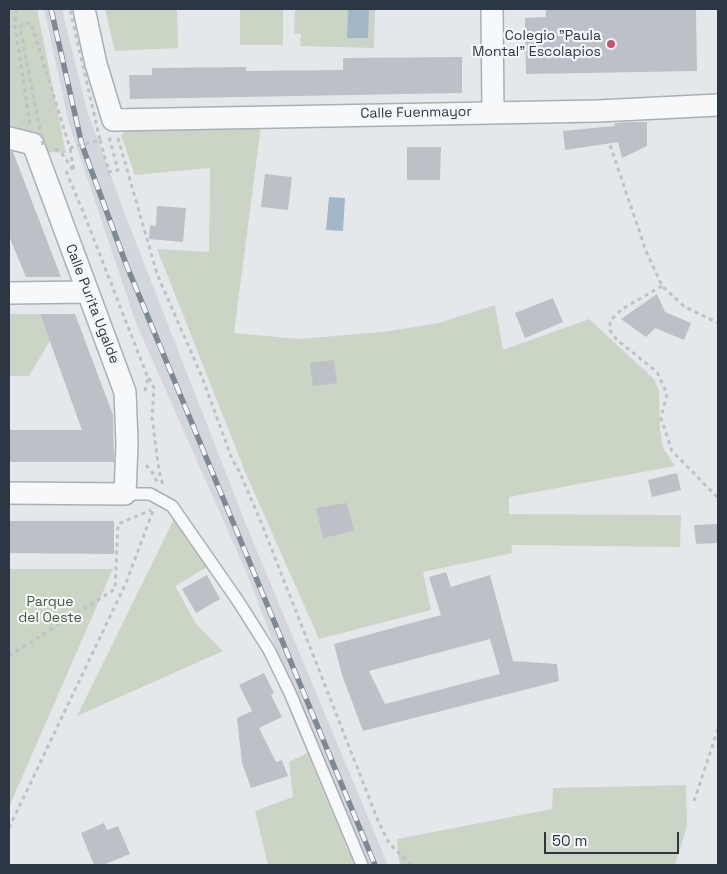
<!DOCTYPE html>
<style>
body{margin:0}
#map{position:relative;width:727px;height:874px;overflow:hidden;background:#e4e8eb;font-family:"Space Grotesk",sans-serif}
canvas{display:block}
.frame{position:absolute;inset:0;border:10px solid #2d3743;pointer-events:none}
.scale{position:absolute;left:544px;top:832px;width:135px;height:22px;box-sizing:border-box;border:2px solid #2d3743;border-top:0;padding-left:6px;font-size:15px;line-height:18px;white-space:nowrap;color:#2d3743;-webkit-text-stroke:4px #f4f6f9;paint-order:stroke}
</style>
<div id="map">
<canvas width="727" height="874"></canvas>
<div class="frame"></div>
<div class="scale">50 m</div>
</div>
<script>
const ctx = document.querySelector('canvas').getContext('2d');
ctx.lineJoin = 'round';
function fillPath(path, color) { ctx.fillStyle = color; ctx.fill(path, 'evenodd'); }
const poly = rows => new Path2D(rows.map(r => 'M' + r).join(''));
function trace(path, color, width, dash) { ctx.strokeStyle = color; ctx.lineWidth = width; ctx.lineCap = dash ? 'butt' : 'round'; ctx.setLineDash(dash || []); ctx.stroke(path); }
function write(font, color, halo, rows, align = 'center') {
  ctx.font = font + ' "Space Grotesk",sans-serif'; ctx.lineWidth = 4.5; ctx.setLineDash([]); ctx.textBaseline = 'middle'; ctx.strokeStyle = halo; ctx.fillStyle = color; for (const [text, x, y, turn = 0] of rows) {
    ctx.save(); ctx.translate(x, y); ctx.rotate((+turn || 0) * Math.PI / 180); ctx.textAlign = isNaN(turn) ? turn : align; if (halo) ctx.strokeText(text, 0, 0); ctx.fillText(text, 0, 0); ctx.restore();
  }
}
const built = poly([
 [44,9,62,9,87,111,128,222,249,532,388,865,365,865,312,742,247,574,136,323,69,124]
]);
const green = poly([
 [9,9,37,9,66,153,42,152,9,141],
 [105,9,177,9,178,48,115,51],
 [240,9,283,9,283,45,240,45],
 [295,9,375,9,374,48,300,46,301,34,294,33],
 [261,126,234,333,299,339,383,332,439,323,495,305,503,350,589,319,654,379,659,391,660,429,663,448,675,466,509,497,509,514,681,515,680,547,511,545,513,553,423,572,431,610,319,639,246,474,157,249,209,252,210,168,135,175,121,135,127,130],
 [9,314,40,314,50,341,29,376,9,376],
 [174,519,207,567,175,586,196,624,223,651,77,716],
 [9,569,113,569,9,807],
 [307,753,354,865,268,865,255,811,293,797,289,762],
 [686,785,687,826,675,865,401,865,399,861,397,839,552,809,553,788]
]);
const water = poly([
 [348,9,369,9,368,38,347,38],
 [329,197,345,198,343,231,326,230]
]);
const building = poly([
 [546,9,696,9,697,71,526,74,525,18,546,17],
 [462,57,462,93,130,99,129,75,152,75,152,68,246,67,246,71,343,70,343,58],
 [633,122,647,122,647,146,622,158,618,142,565,150,563,131,615,126,614,123],
 [407,147,441,147,440,180,407,180],
 [9,151,13,152,61,277,26,277,9,236],
 [265,174,292,177,288,210,261,207],
 [157,206,186,208,183,242,149,239,150,225,156,226],
 [657,294,665,312,691,323,684,340,655,328,646,337,621,319],
 [553,298,563,322,525,338,515,313],
 [40,314,75,314,113,415,114,462,9,462,9,430,82,430],
 [334,360,337,383,313,386,310,363],
 [677,473,681,490,652,497,648,480],
 [347,503,354,531,323,538,316,508],
 [9,521,114,521,114,554,9,553],
 [718,524,718,543,696,544,694,525],
 [446,572,451,587,490,575,513,661,557,664,559,681,363,731,342,675,334,644,441,615,429,577],
 [490,639,500,674,385,704,369,671],
 [207,575,220,599,196,613,182,589],
 [264,673,274,693,271,695,282,717,259,728,276,762,282,760,288,776,251,788,242,763,237,718,252,711,239,685],
 [104,823,107,830,118,826,130,854,103,865,94,865,81,833]
]);
const path = poly([
 [16,9,15,26,30,124],
 [605,130,646,251,662,286,685,307,718,323],
 [118,138,157,274,202,377,232,459,240,473,261,522,379,823,389,843,411,865],
 [100,140,109,172,118,170,109,137],
 [55,149,60,151,74,171,70,148],
 [66,171,84,214,148,378,145,391],
 [662,286,622,309,611,320,609,329,617,340,657,372,667,394,661,418,672,451,718,498],
 [149,378,154,388,152,417,159,471,163,485],
 [146,465,152,472,157,482],
 [9,656,115,589,118,524,151,510],
 [694,801,718,729],
 [9,828,126,583,153,511]
]);
const lane = poly([
 [125,494,150,494,172,506,238,601,269,650,290,693,362,865]
]);
const street = poly([
 [84,9,96,64,113,120,598,111,718,105],
 [492,9,493,111],
 [9,138,33,144,125,392,127,443,125,494,9,493],
 [9,293,87,292]
]);
const rail = poly([
 [51,9,82,145,126,264,375,865]
]);
const pathBridge = poly([
 [43,145,20,27,23,23,31,23,70,148,100,140,70,9]
]);
const markers = [
 [611,44,5,"#c8526d"]
];
const poiNames = [
 ["Colegio \"Paula",601,36],
 ["Montal\" Escolapios",601,52]
];
const streetNames = [
 ["Calle Fuenmayor",416,113,-1],
 ["Calle Purita Ugalde",92,304,69]
];
const parkNames = [
 ["Parque",50,602],
 ["del Oeste",50,618]
];
fillPath(built, '#d3d7dd');
fillPath(green, '#cbd5c6');
fillPath(water, '#a2b8c9');
fillPath(building, '#bcc1c8');
trace(lane, '#a9afb5', 14);
trace(street, '#a9afb5', 24);
trace(path, '#bec2c7', 3, [4, 4]);
trace(lane, '#f7f8fa', 11);
trace(street, '#f7f8fa', 21);
trace(rail, '#7f8994', 5.5);
trace(rail, '#f4f6f9', 4, [11]);
trace(pathBridge, '#bec2c7', 3, [4, 4]);
for (const [x, y, r, color] of markers) { const dot = new Path2D(); dot.arc(x, y, r, 0, 2 * Math.PI); ctx.fillStyle = color; ctx.fill(dot); trace(dot, '#f4f6f9', 2); }
write('14px', '#2d3743', '#f4f6f9', poiNames, 'right');
write('14px', '#2d3743', '#f4f6f9', streetNames);
write('14px', '#445e3b', '#f4f6f9', parkNames);
</script>
